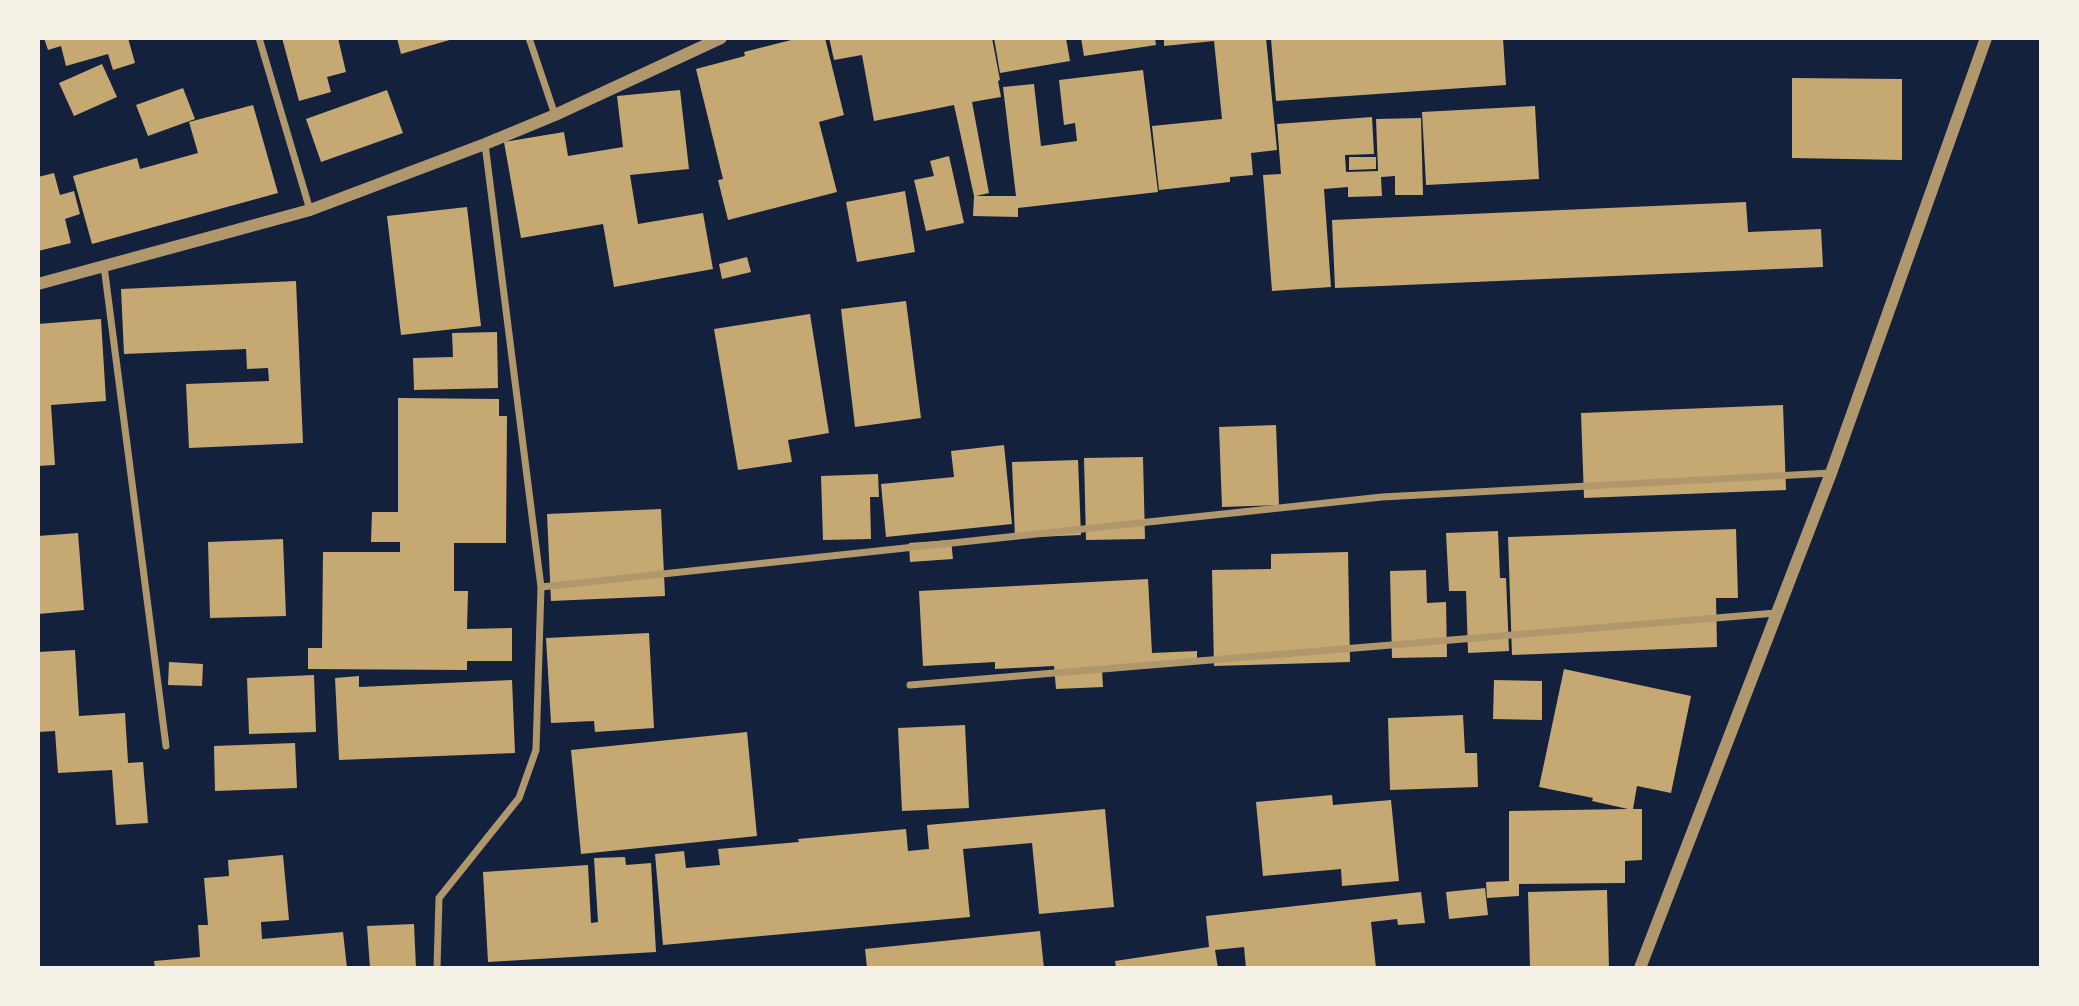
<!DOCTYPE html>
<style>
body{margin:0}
#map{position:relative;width:2079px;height:1006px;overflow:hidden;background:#14213d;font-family:"IBM Plex Sans",sans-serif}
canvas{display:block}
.frame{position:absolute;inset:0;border:40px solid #f6f1e7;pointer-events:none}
</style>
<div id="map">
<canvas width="2079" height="1006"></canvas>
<div class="frame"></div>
</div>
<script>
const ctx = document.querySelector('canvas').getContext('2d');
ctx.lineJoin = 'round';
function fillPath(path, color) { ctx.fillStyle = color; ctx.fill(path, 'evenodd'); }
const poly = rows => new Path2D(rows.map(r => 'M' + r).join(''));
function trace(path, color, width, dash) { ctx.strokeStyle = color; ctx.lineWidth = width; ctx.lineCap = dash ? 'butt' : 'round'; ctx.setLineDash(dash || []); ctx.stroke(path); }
const building = poly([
 [44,38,128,38,135,63,113,70,108,54,66,66,61,46,48,50],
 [282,38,338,38,346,72,327,77,331,92,299,101],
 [397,38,453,38,453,39,401,54],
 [799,38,825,38,844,115,819,122,837,192,728,220,718,180,723,179,696,69,745,56,744,52],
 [829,38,992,38,1000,80,998,81,1001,97,972,102,989,193,976,196,1016,196,1003,87,1034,84,1041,146,1077,141,1075,123,1064,125,1059,80,1143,70,1158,192,1018,208,1018,217,973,216,974,196,954,105,874,121,862,55,834,60],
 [994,38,1066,38,1070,61,1000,73],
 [1081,38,1155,38,1156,45,1084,56],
 [1164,38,1266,38,1277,150,1251,153,1253,175,1230,177,1230,182,1159,190,1152,126,1222,119,1214,41,1164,46],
 [1503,38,1506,85,1276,101,1271,39],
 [102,64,117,97,74,116,59,83],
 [1792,78,1902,79,1902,160,1792,158],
 [183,88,195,119,148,136,136,105],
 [387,90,403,133,321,162,306,119],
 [680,90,689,169,630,175,638,224,703,213,713,269,614,287,603,224,521,238,504,142,564,132,568,156,623,147,617,96],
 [253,105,278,193,92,244,73,176,137,158,140,169,198,153,189,122],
 [1535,106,1539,179,1426,185,1422,112],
 [1372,117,1374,154,1345,155,1346,172,1378,171,1376,119,1421,118,1423,195,1395,195,1395,176,1381,177,1382,196,1348,197,1348,187,1324,189,1331,287,1272,291,1263,175,1281,174,1277,124],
 [949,156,964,223,926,231,914,180,934,176,930,161],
 [1349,157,1376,157,1376,169,1349,170],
 [54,173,60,195,74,191,80,214,65,219,71,243,38,251,38,177],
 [905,191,915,252,857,262,846,202],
 [1746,202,1748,232,1821,229,1823,267,1335,288,1332,220],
 [467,207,481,326,401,335,387,216],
 [747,257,751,272,722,279,719,264],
 [296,281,303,443,189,448,186,384,269,381,268,368,247,369,246,349,124,354,121,289],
 [906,301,921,418,855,427,841,309],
 [810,314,829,433,788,440,792,462,738,470,714,329],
 [101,319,106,401,51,405,55,465,38,466,38,324],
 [497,332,498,388,414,390,413,358,453,357,452,333],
 [398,398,499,399,499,416,507,416,506,543,454,543,454,591,468,591,467,629,512,628,512,661,467,661,467,670,308,669,308,648,322,648,323,552,400,552,400,542,371,542,372,512,398,512],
 [1783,405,1786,490,1584,498,1581,413],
 [1276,425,1279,505,1222,507,1219,427],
 [1004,445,1012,524,886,537,881,484,954,477,951,451],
 [1143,457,1145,539,1086,540,1084,458],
 [1078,460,1081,535,1015,538,1012,462],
 [878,474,879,497,870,497,871,539,823,540,821,476],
 [661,509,665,596,551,601,547,514],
 [1736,529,1738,598,1716,598,1717,647,1512,655,1508,537],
 [1498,531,1500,578,1506,578,1509,651,1468,653,1466,591,1449,591,1446,533],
 [78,533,84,610,38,614,38,536],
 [283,539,286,616,210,618,208,542],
 [951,540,953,559,910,562,909,543],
 [1348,552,1350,662,1214,666,1212,570,1271,569,1271,554],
 [1426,570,1427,603,1446,602,1447,657,1392,658,1390,571],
 [1148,579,1152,653,1197,651,1197,664,1102,669,1103,687,1056,689,1054,666,995,669,995,662,923,666,919,591],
 [649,633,654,728,595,732,594,721,551,723,546,638],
 [75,650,79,716,125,713,128,763,143,762,148,823,116,825,112,770,58,773,55,731,38,732,38,652],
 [169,662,203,664,202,686,168,685],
 [1564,669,1691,696,1671,793,1637,786,1633,809,1642,809,1642,860,1625,861,1625,883,1519,884,1519,896,1487,898,1486,882,1509,881,1509,811,1628,809,1592,801,1593,798,1539,787],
 [314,675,316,732,249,734,247,678],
 [359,676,359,687,512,680,515,753,339,760,335,678],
 [1494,680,1542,681,1542,720,1493,719],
 [1463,715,1465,753,1477,753,1478,787,1390,790,1388,718],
 [965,725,969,808,902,811,898,728],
 [747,732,757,836,581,854,571,750],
 [295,743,297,788,215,791,214,746],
 [1332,795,1333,805,1391,800,1399,881,1342,886,1341,869,1263,876,1256,802],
 [1105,809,1114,907,1039,914,1032,843,963,849,970,917,663,945,655,854,684,851,686,868,720,865,718,849,799,842,798,839,906,829,908,851,929,849,927,825],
 [283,855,289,920,261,922,262,939,343,932,347,968,155,968,154,961,200,957,198,925,208,925,204,878,229,876,228,860],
 [625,857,626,865,651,863,656,952,488,962,483,872,588,865,591,923,598,922,594,858],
 [1485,888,1488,915,1449,919,1446,892],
 [1607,890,1609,968,1530,968,1528,892],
 [1421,892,1425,923,1398,925,1397,919,1371,922,1376,968,1246,968,1244,947,1215,950,1218,968,1116,968,1115,961,1209,947,1206,916],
 [414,924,416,968,370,968,367,926],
 [1040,931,1044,968,867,968,865,949]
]);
const minor = poly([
 [259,38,310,210],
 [529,38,555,115],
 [104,266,166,746],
 [541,587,1382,497,1831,473],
 [910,685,1776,613],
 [437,968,439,898,519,798,536,750,541,587,485,144]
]);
const tertiary = poly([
 [38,284,310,210,485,144,555,115,721,38],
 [1640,968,1831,473,1986,38]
]);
fillPath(building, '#c6a872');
trace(minor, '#b1986c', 7);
trace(tertiary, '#b1986c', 12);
</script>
